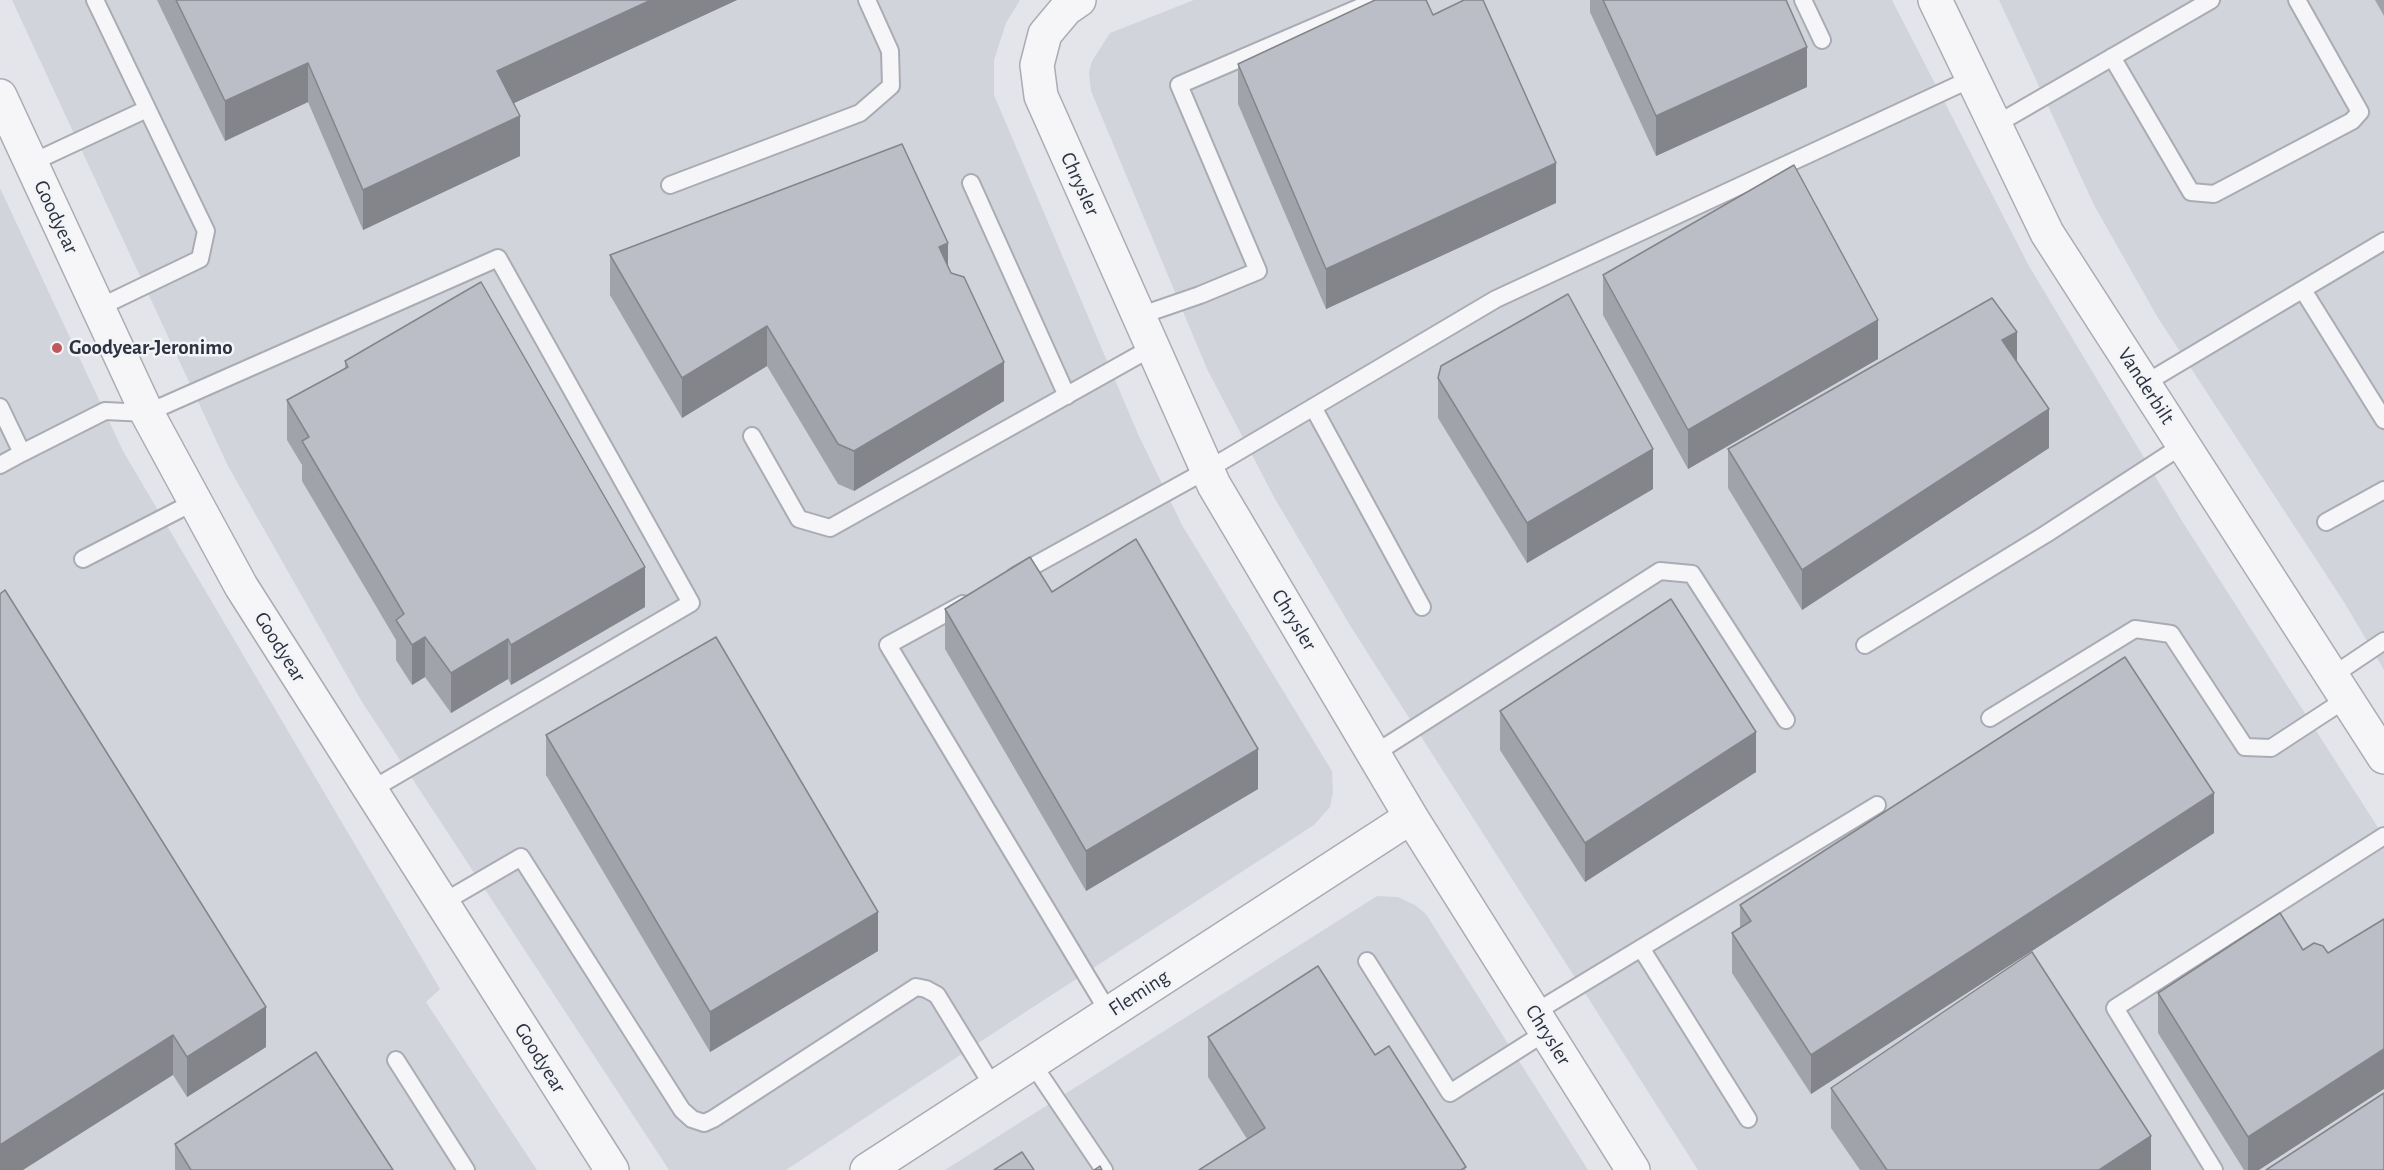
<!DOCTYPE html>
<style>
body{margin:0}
canvas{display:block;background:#e4e5ea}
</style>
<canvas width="2384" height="1170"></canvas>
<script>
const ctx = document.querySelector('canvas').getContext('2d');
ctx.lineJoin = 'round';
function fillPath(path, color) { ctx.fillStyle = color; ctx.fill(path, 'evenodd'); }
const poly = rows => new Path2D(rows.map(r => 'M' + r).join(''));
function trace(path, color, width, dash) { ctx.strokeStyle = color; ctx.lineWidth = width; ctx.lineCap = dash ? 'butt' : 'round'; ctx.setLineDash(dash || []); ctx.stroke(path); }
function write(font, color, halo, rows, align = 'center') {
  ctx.font = font + ' "Alegreya Sans",sans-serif'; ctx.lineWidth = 5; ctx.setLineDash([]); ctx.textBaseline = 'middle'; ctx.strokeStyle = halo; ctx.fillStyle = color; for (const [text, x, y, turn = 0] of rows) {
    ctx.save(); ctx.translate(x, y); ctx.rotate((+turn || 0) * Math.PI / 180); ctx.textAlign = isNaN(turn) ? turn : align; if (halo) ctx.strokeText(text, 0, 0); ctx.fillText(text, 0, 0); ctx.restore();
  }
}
const built = poly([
 [12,0,1020,0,1006,23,994,60,994,95,1138,434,1182,525,1332,771,1333,792,1330,807,1314,825,1027,1011,786,1170,669,1170,362,702,228,466],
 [1194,0,1892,0,2029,266,2182,521,2384,837,2384,1170,1698,1170,1351,627,1275,499,1207,369,1091,91,1089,72,1092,61,1110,33],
 [1999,0,2384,0,2384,670,2344,602,2158,318,2094,205],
 [0,188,123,451,440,989,426,1002,537,1170,0,1170],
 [1377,896,1398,897,1415,905,1426,914,1588,1170,945,1170]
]);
const service = poly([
 [95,0,206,231,200,259,98,308],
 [1803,0,1822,40],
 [2112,57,2191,192,2214,194,2352,121,2360,112,2297,0],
 [1995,125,2211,0],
 [31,163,147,109],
 [971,183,1067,396],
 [670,185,860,113,891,86,890,51,867,0],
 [2303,290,2384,420],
 [1139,316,1200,295,1258,271,1179,85,1377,0],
 [2144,384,2384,241],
 [0,407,22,453,0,465],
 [1313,407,1422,607],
 [752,436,799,519,830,528,1153,347],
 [22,453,105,411,147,413,498,258,691,603,371,790],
 [2326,522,2384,490],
 [83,559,194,502],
 [1015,576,1207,470,1496,299,1973,78],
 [963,604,888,645,1109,1013],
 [1865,645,2046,534,2183,445],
 [2332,676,2384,641],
 [1990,718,2135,629,2171,634,2245,747,2271,748,2346,699],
 [1374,754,1660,571,1692,574,1786,720],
 [442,903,521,857,682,1110,692,1119,704,1123,713,1119,916,987,926,989,937,995,994,1088],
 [1641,948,1748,1119],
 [1367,961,1450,1093,1546,1032],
 [1534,1013,1877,805],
 [396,1060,466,1170],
 [1032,1063,1104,1170],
 [2214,1170,2115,1008,2384,836]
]);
const tertiary = poly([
 [1079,0,1066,9,1045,34,1037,65,1041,96,1214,485,1411,817,1633,1170],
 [1935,0,2047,233,2384,757],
 [0,96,147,413,241,586,612,1170],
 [867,1170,1411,817]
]);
const wall = poly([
 [157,0,737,0,514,103,520,156,363,230,308,102,225,141],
 [1590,0,1786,0,1807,87,1656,156,1590,12],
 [2375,0,2384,0,2384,16],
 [1433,15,1556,203,1326,309,1238,104,1238,64],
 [610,255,948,266,1004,401,854,491,838,484,767,366,682,418,610,295],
 [1603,275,1878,359,1688,469,1603,315],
 [345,361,645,607,511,685,508,679,451,713,425,677,412,685,396,660,396,640,302,481,302,465,287,440,287,400,345,368],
 [2017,362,2049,448,1802,610,1728,488,1728,449],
 [1438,378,1653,489,1527,563,1438,418],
 [1052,592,1258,789,1086,891,945,649,945,609],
 [0,594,266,1047,187,1097,173,1075],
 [1500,711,1756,772,1585,882,1500,750],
 [546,735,878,951,710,1052,546,775],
 [2214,833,1811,1094,1732,973,1732,933,1740,928,1740,905],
 [2280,913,2259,1170,2244,1170,2158,1033,2158,993],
 [1208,1037,1375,1055,1466,1170,1247,1139,1208,1077],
 [1831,1088,2151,1170,1860,1170,1831,1128],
 [175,1144,393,1170,175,1170]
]);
const shadedWall = poly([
 [651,0,737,0,497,111,497,71],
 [1807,47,1807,87,1656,156,1656,116],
 [308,63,308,102,225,141,225,101],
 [520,116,520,156,363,230,363,190],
 [1556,163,1556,203,1326,309,1326,269],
 [948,243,948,282,939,247],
 [1878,320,1878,359,1688,469,1688,430],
 [767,326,767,366,682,418,682,378],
 [2017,332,2017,372,2002,340],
 [1004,362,1004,401,854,491,854,451],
 [2049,409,2049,448,1802,610,1802,570],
 [1653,449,1653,489,1527,563,1527,523],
 [645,567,645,607,511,685,511,645],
 [425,637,425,677,412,685,412,645],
 [508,639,508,679,451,713,451,673],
 [1756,732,1756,772,1585,882,1585,843],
 [1258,749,1258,789,1086,891,1086,851],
 [2214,793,2214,833,1811,1094,1811,1055],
 [878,912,878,951,710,1052,710,1012],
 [266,1007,266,1047,187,1097,187,1057],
 [173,1035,173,1075,23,1170,0,1170,0,1145],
 [2384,1049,2384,1089,2259,1170,2248,1170,2248,1137],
 [2151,1136,2151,1170,2099,1170]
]);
const building = poly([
 [176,0,651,0,497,71,520,116,363,190,308,63,225,101,176,0],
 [1375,0,1426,0,1433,15,1464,0,1483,0,1556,163,1326,269,1238,64,1375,0],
 [1603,0,1786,0,1807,47,1656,116,1603,0],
 [902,144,948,243,939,247,951,273,964,277,1004,362,854,451,838,444,767,326,682,378,610,255,902,144],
 [1794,165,1878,320,1688,430,1603,275,1794,165],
 [481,282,645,567,511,645,508,639,451,673,425,637,412,645,396,620,404,614,302,441,309,437,287,400,348,367,345,361,481,282],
 [1568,294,1653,449,1527,523,1438,378,1441,366,1568,294],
 [1992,298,2017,332,2002,340,2049,409,1802,570,1728,449,1992,298],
 [1136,539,1258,749,1086,851,945,609,1030,557,1052,592,1136,539],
 [5,590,266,1007,187,1057,173,1035,0,1145,0,594,5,590],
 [1671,599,1756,732,1585,843,1500,711,1671,599],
 [716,637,878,912,710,1012,546,735,716,637],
 [2125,657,2214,793,1811,1055,1732,933,1751,921,1740,905,2125,657],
 [2280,913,2303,950,2314,943,2323,946,2328,953,2384,919,2384,1049,2248,1137,2158,993,2280,913],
 [2032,952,2151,1136,2099,1170,1887,1170,1831,1088,2032,952],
 [1318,966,1375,1055,1389,1046,1466,1167,1461,1170,1199,1170,1265,1128,1208,1037,1318,966],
 [316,1052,393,1170,191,1170,175,1144,316,1052],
 [2384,1093,2384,1170,2266,1170,2384,1093],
 [1022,1152,1034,1170,994,1170,1022,1152],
 [1100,1166,1102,1170,1094,1170,1100,1166]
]);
const markers = [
 [57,348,6,"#c0585b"]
];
const streetNames = [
 ["Chrysler",1080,184,66],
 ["Goodyear",56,217,65],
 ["Vanderbilt",2146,386,57],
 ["Chrysler",1294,620,59],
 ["Goodyear",280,647,58],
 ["Fleming",1139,993,-33],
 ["Chrysler",1548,1035,58],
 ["Goodyear",540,1058,58]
];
const poiNames = [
 ["Goodyear-Jeronimo",69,348]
];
fillPath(built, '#d2d4dc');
trace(service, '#a9acb4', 20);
trace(tertiary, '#a9acb4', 36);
trace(service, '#f6f6f9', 16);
trace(tertiary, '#f6f6f9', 33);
fillPath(wall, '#a1a3aa');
fillPath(shadedWall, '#83858b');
fillPath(building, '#bbbec6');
trace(building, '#83858b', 1.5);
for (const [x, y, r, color] of markers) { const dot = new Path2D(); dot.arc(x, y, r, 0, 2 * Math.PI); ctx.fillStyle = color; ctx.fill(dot); trace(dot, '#f3f4f7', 2); }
write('21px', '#2d3240', '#f3f4f7', streetNames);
write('bold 21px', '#2d3240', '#f3f4f7', poiNames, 'left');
</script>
